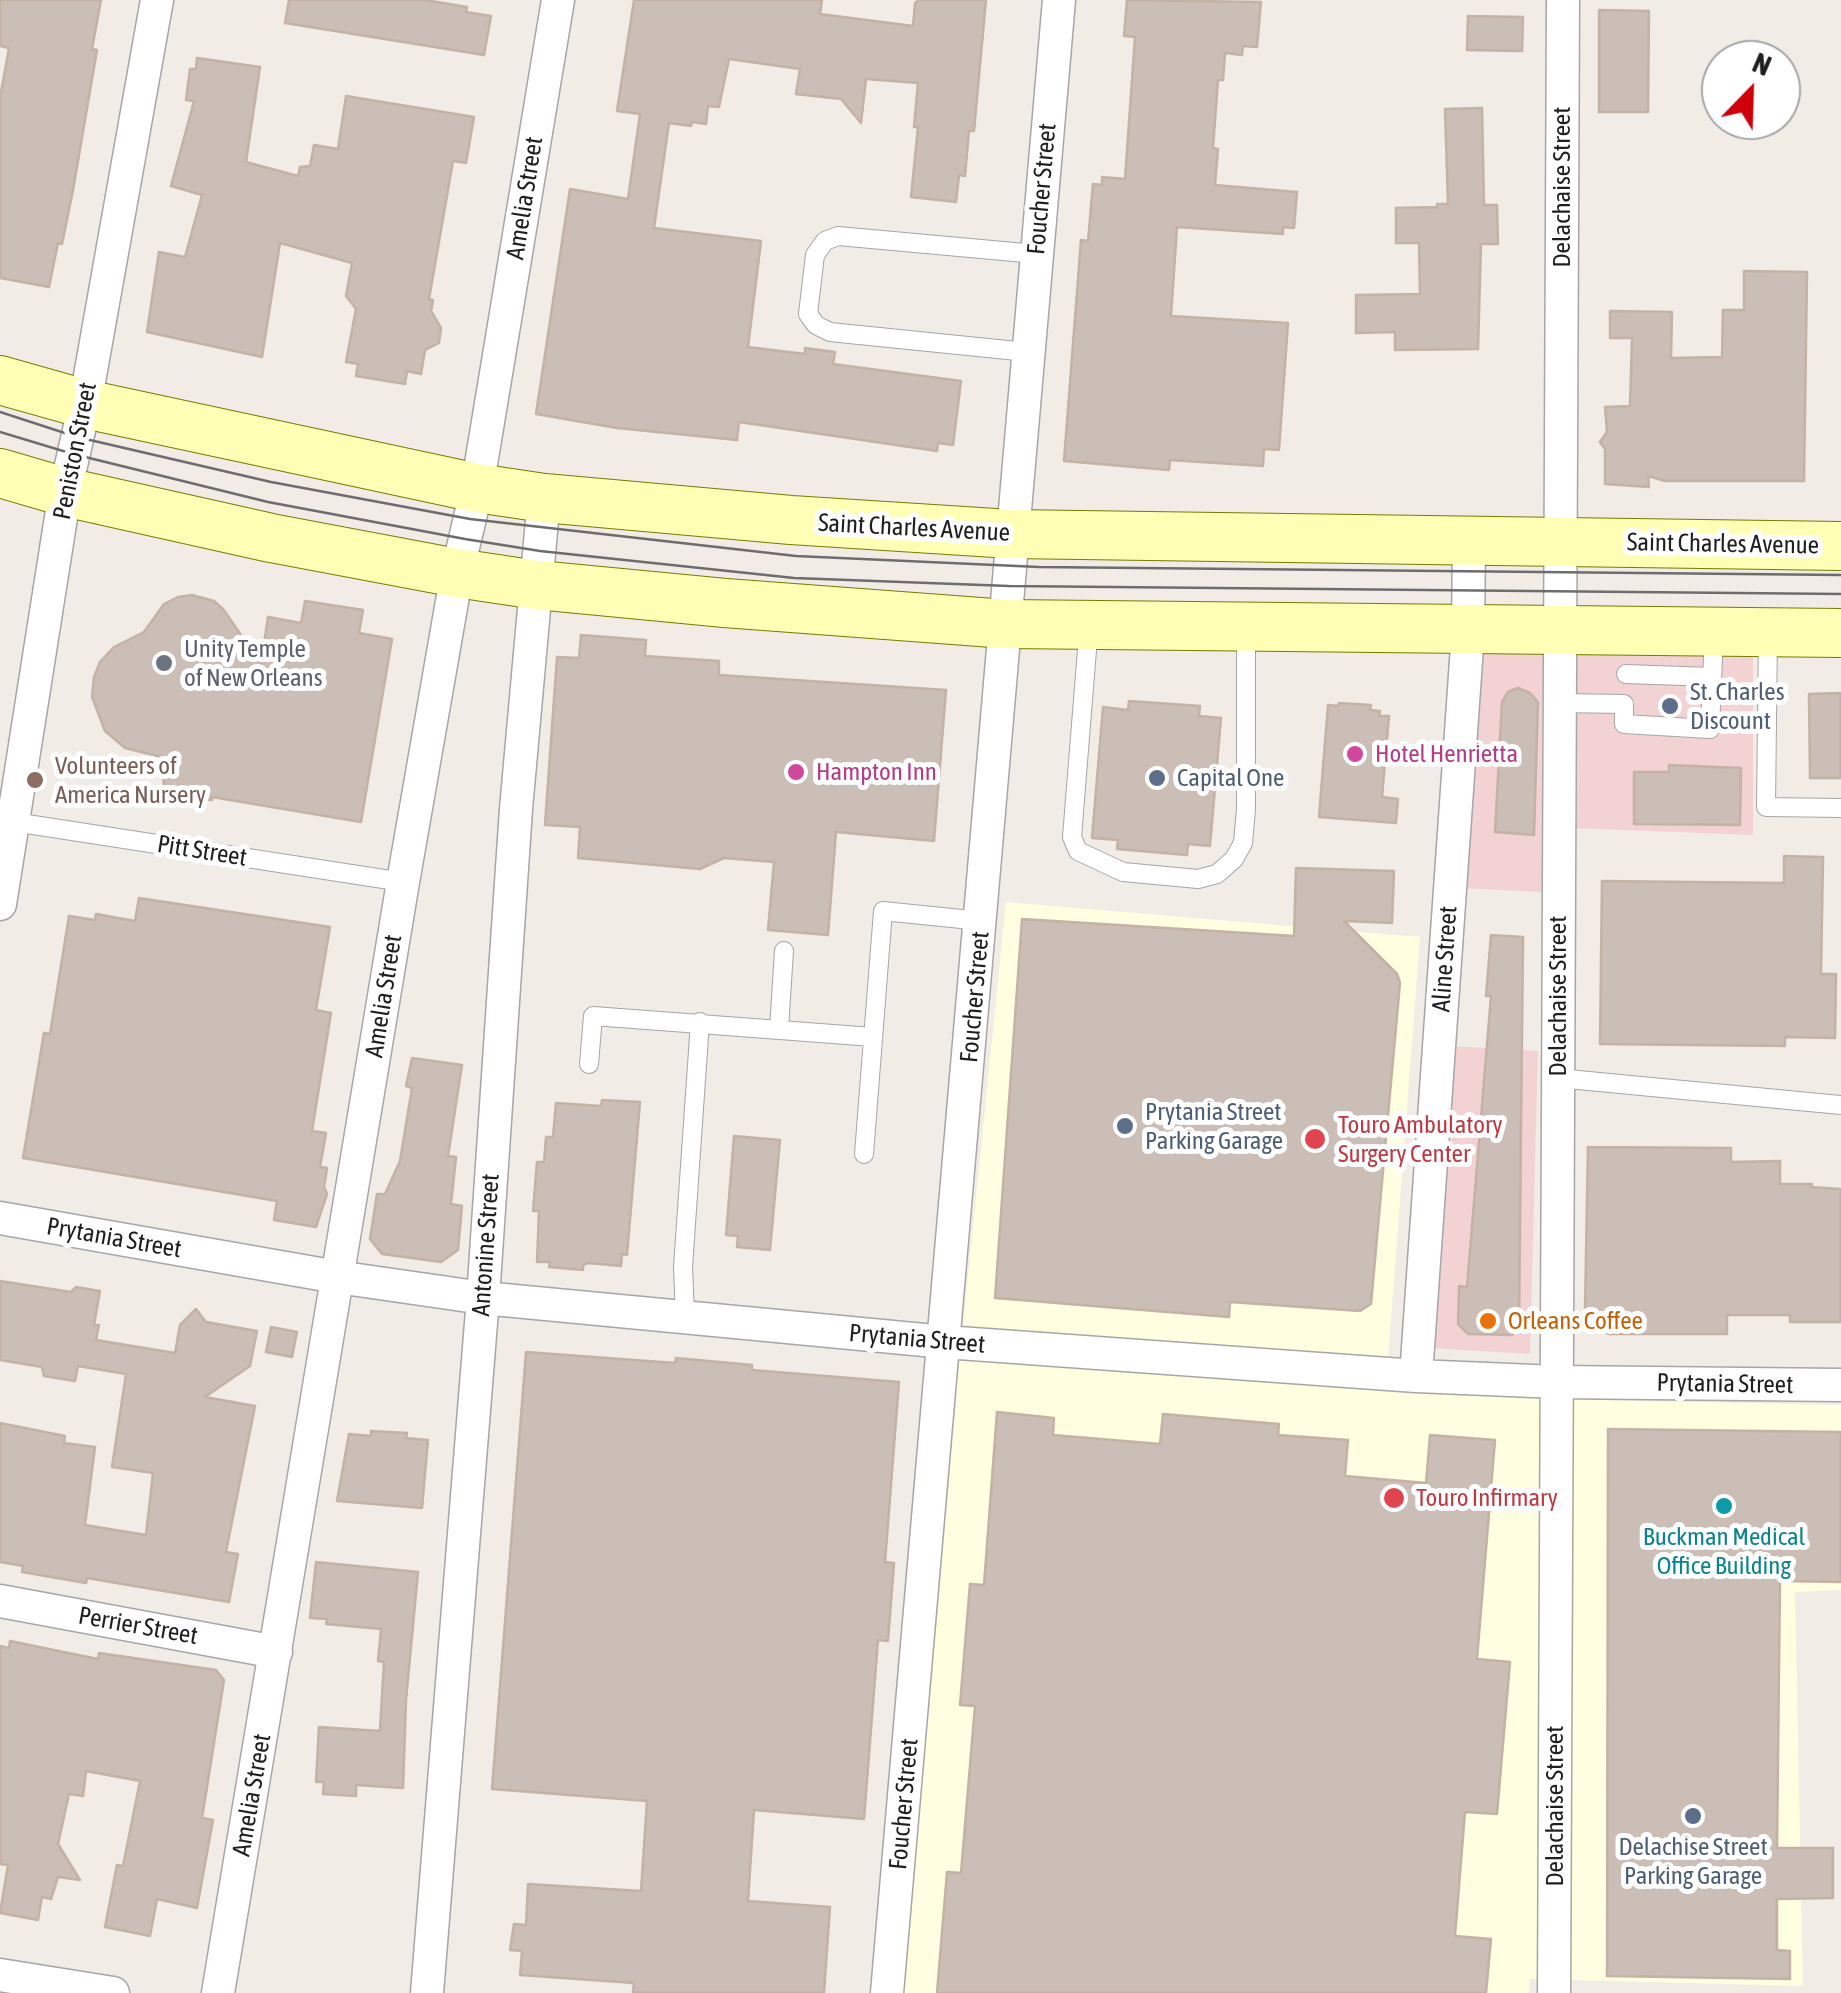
<!DOCTYPE html>
<style>
body{margin:0}
#map{position:relative;width:1841px;height:1993px;overflow:hidden;background:#f1ece5;font-family:"Asap Condensed",sans-serif}
canvas{display:block}
.north{position:absolute;left:1701px;top:40px;width:100px;height:100px;box-sizing:border-box;background:#fff;border:2px solid #a5a5a5;border-radius:50%;rotate:23deg;font-size:28px;font-weight:700;line-height:40px;text-align:center;color:#1f1f1f}
.north::after{content:'';display:block;margin:auto;width:35px;height:45px;background:#cf0009;clip-path:polygon(50% 0,100% 100%,50% 72%,0 100%)}
</style>
<div id="map">
<canvas width="1841" height="1993"></canvas>
<div class="north">N</div>
</div>
<script>
const ctx = document.querySelector('canvas').getContext('2d');
ctx.lineJoin = 'round';
function fillPath(path, color) { ctx.fillStyle = color; ctx.fill(path, 'evenodd'); }
const poly = rows => new Path2D(rows.map(r => 'M' + r).join(''));
function trace(path, color, width, dash) { ctx.strokeStyle = color; ctx.lineWidth = width; ctx.lineCap = dash ? 'butt' : 'round'; ctx.setLineDash(dash || []); ctx.stroke(path); }
function write(font, color, halo, rows, align = 'center') {
  ctx.font = font + ' "Asap Condensed",sans-serif'; ctx.lineWidth = 10; ctx.setLineDash([]); ctx.textBaseline = 'middle'; ctx.strokeStyle = halo; ctx.fillStyle = color; for (const [text, x, y, turn = 0] of rows) {
    ctx.save(); ctx.translate(x, y); ctx.rotate((+turn || 0) * Math.PI / 180); ctx.textAlign = isNaN(turn) ? turn : align; if (halo) ctx.strokeText(text, 0, 0); ctx.fillText(text, 0, 0); ctx.restore();
  }
}
const commercial = poly([
 [1475,647,1753,653,1753,835,1545,827,1542,892,1461,888],
 [1452,1046,1538,1051,1530,1354,1430,1348]
]);
const education = poly([
 [1006,902,1420,937,1386,1386,1546,1399,1841,1405,1841,1590,1795,1592,1803,1986,1530,1979,1529,1993,904,1993,960,1355]
]);
const building = poly([
 [0,0,101,0,92,49,97,50,73,190,62,244,58,243,49,287,0,278,0,98,9,48,0,46,0,0],
 [289,0,425,0,467,7,466,12,491,16,484,55,285,23,289,0],
 [634,0,822,0,820,14,913,26,915,3,919,0,986,0,974,131,969,131,965,176,959,175,956,202,911,197,918,127,914,127,918,83,866,79,861,123,841,99,796,94,800,69,729,59,719,107,708,106,706,124,692,122,691,126,669,123,654,228,761,241,748,347,805,354,805,348,835,352,833,364,961,381,953,445,938,443,937,451,739,422,737,440,617,428,536,414,570,189,628,199,640,114,617,111,634,0],
 [1127,0,1261,2,1257,47,1243,46,1242,55,1225,53,1223,80,1218,80,1213,148,1218,149,1215,185,1297,192,1294,228,1283,227,1283,234,1177,227,1171,316,1288,323,1279,450,1264,449,1263,466,1170,460,1169,470,1064,461,1081,240,1088,241,1093,184,1102,185,1102,177,1125,179,1135,37,1124,36,1127,0],
 [1599,10,1649,11,1648,112,1599,112,1599,10],
 [1468,16,1523,17,1522,51,1467,50,1468,16],
 [197,58,260,67,246,162,298,176,300,167,310,166,314,145,338,149,346,96,474,117,466,163,453,161,429,299,433,300,431,311,441,328,439,343,425,350,421,374,407,371,405,384,356,376,358,364,346,362,356,309,346,296,352,263,280,243,262,357,147,332,159,252,185,257,202,195,171,186,194,101,186,100,190,69,196,69,197,58],
 [1482,108,1484,205,1497,205,1498,244,1481,244,1478,349,1395,350,1395,332,1356,333,1356,295,1420,294,1419,243,1396,243,1396,208,1437,207,1437,204,1448,204,1445,109,1482,108],
 [1744,271,1807,272,1804,481,1665,481,1648,476,1649,487,1605,484,1605,449,1600,442,1607,432,1605,407,1630,406,1632,338,1610,338,1610,311,1672,312,1671,358,1722,357,1723,310,1744,310,1744,271],
 [192,595,214,601,223,609,261,664,268,617,301,623,305,601,363,610,359,633,392,639,361,822,212,797,212,800,165,795,161,757,125,748,105,731,92,697,94,677,100,662,114,647,144,632,164,604,178,597,192,595],
 [581,635,646,640,645,656,719,661,719,675,946,690,934,841,836,832,828,935,768,930,774,862,724,858,700,869,578,858,580,827,545,825,557,657,579,658,581,635],
 [1518,688,1530,693,1538,702,1534,835,1495,832,1502,702,1508,692,1518,688],
 [1841,693,1841,778,1810,778,1809,694,1841,693],
 [1129,701,1200,706,1199,716,1221,718,1210,846,1188,844,1187,855,1117,849,1118,840,1092,838,1103,707,1128,710,1129,701],
 [1339,703,1371,705,1370,710,1380,711,1379,716,1389,716,1382,797,1398,799,1396,823,1319,817,1328,705,1338,706,1339,703],
 [1669,765,1741,768,1740,825,1634,824,1634,772,1669,772,1669,765],
 [1784,856,1823,857,1821,974,1836,974,1835,1038,1785,1037,1785,1046,1600,1044,1602,881,1784,883,1784,856],
 [1296,868,1394,871,1392,923,1344,921,1397,974,1400,983,1371,1304,1360,1311,1230,1302,1229,1317,995,1298,1022,919,1294,936,1296,868],
 [139,898,330,927,316,1010,331,1013,312,1131,326,1133,320,1167,327,1168,324,1187,327,1194,316,1227,274,1220,277,1201,23,1158,44,1033,50,1034,69,916,95,920,96,914,135,921,139,898],
 [1491,935,1523,937,1519,1327,1512,1335,1468,1334,1458,1324,1459,1286,1467,1287,1491,996,1486,996,1491,935],
 [412,1058,462,1065,448,1156,456,1157,451,1204,462,1206,458,1250,441,1262,382,1254,370,1239,377,1194,385,1194,400,1161,412,1088,406,1086,412,1058],
 [602,1100,640,1102,627,1255,622,1254,621,1266,588,1263,583,1265,583,1270,549,1267,550,1262,537,1262,539,1211,533,1211,537,1162,544,1162,546,1137,553,1137,556,1103,601,1106,602,1100],
 [734,1136,780,1140,770,1250,737,1247,738,1236,726,1235,734,1136],
 [1588,1147,1731,1148,1731,1162,1780,1161,1780,1184,1812,1184,1811,1187,1841,1189,1841,1322,1790,1322,1790,1315,1727,1315,1727,1334,1608,1334,1585,1310,1588,1147],
 [0,1281,71,1292,76,1287,100,1291,94,1325,99,1325,96,1340,175,1353,180,1325,196,1309,206,1322,257,1331,250,1366,205,1397,255,1406,226,1552,238,1554,229,1602,87,1578,86,1583,22,1572,23,1566,0,1562,0,1423,65,1436,64,1443,95,1447,85,1525,146,1535,153,1473,112,1467,126,1374,78,1366,75,1381,44,1376,42,1367,0,1360,0,1281],
 [271,1327,297,1332,292,1357,266,1352,271,1327],
 [526,1352,675,1363,676,1358,752,1365,752,1370,899,1382,885,1562,894,1563,888,1641,878,1640,864,1819,754,1810,748,1901,830,1907,824,1993,652,1993,633,1992,634,1983,520,1975,522,1951,510,1950,514,1924,526,1925,528,1884,641,1891,647,1801,492,1789,526,1352],
 [997,1412,1054,1418,1053,1435,1160,1444,1163,1414,1279,1424,1278,1435,1348,1440,1345,1476,1426,1483,1430,1435,1495,1440,1477,1659,1510,1662,1497,1814,1465,1812,1455,1936,1491,1939,1486,1993,937,1993,947,1872,961,1873,975,1706,960,1705,970,1584,984,1585,997,1412],
 [1608,1429,1841,1432,1841,1582,1780,1581,1777,1848,1833,1848,1833,1898,1777,1899,1777,1950,1790,1951,1790,1979,1607,1976,1608,1429],
 [371,1431,407,1433,406,1438,428,1440,422,1508,337,1501,349,1434,371,1436,371,1431],
 [316,1562,418,1572,406,1700,403,1788,356,1785,356,1796,323,1794,324,1782,316,1782,319,1727,380,1731,384,1662,378,1661,381,1629,326,1624,327,1619,310,1618,316,1562],
 [10,1641,98,1659,99,1653,216,1670,224,1680,202,1818,213,1820,197,1908,157,1899,150,1936,105,1927,117,1865,123,1866,140,1781,86,1771,83,1796,69,1794,58,1844,80,1880,58,1877,51,1899,42,1897,38,1920,0,1913,8,1865,0,1864,0,1646,9,1648,10,1641]
]);
const service = poly([
 [1027,352,830,332,816,325,808,314,815,255,825,241,838,236,1036,254],
 [1089,625,1072,837,1078,851,1123,872,1198,879,1217,874,1234,859,1243,843,1246,809,1246,628],
 [1768,633,1766,807,1841,808],
 [1626,674,1712,677],
 [1559,703,1624,704,1624,724,1710,729,1714,633],
 [14,822,403,882],
 [779,1029,784,951],
 [589,1064,593,1016,873,1037],
 [1557,1078,1841,1105],
 [864,1154,883,911,981,921],
 [685,1317,683,1267,700,1022]
]);
const minor = poly([
 [0,904,65,492,85,404,157,0],
 [0,1218,337,1277,483,1298,945,1342,1416,1376,1557,1382,1841,1385],
 [1416,1376,1468,632,1469,542],
 [0,1601,276,1652],
 [0,1975,113,1993],
 [218,1993,403,882,457,573,477,488,558,0],
 [427,1993,483,1298,516,809,544,498],
 [887,1993,1059,0],
 [1554,1993,1563,0]
]);
const secondary = poly([
 [0,380,85,404,477,488,544,498,791,520,1011,534,1841,546],
 [0,473,65,492,271,538,457,573,537,585,725,603,1007,624,1841,633]
]);
const tram = poly([
 [0,412,77,437,271,482,470,519,796,556,1039,567,1841,575],
 [0,432,73,454,268,502,465,539,540,551,794,578,1009,586,1841,594]
]);
const markers = [
 [164,663,10,"#6b7280"],
 [1670,706,10,"#5c6f8a"],
 [1355,754,10,"#d1479c"],
 [796,772,10,"#d1479c"],
 [1157,778,10,"#5c6f8a"],
 [35,780,10,"#8d6e63"],
 [1125,1126,10,"#5c6f8a"],
 [1315,1139,12,"#e0444e"],
 [1488,1321,10,"#e8710a"],
 [1394,1498,12,"#e0444e"],
 [1724,1506,10,"#0f9aa8"],
 [1693,1816,10,"#5c6f8a"]
];
const streetNames = [
 ["Delachaise Street",1562,187,-90],
 ["Foucher Street",1042,189,-85],
 ["Amelia Street",525,198,-81],
 ["Peniston Street",75,451,-79],
 ["Saint Charles Avenue",914,528,3],
 ["Saint Charles Avenue",1723,544,1],
 ["Pitt Street",202,851,9],
 ["Aline Street",1445,959,-86],
 ["Amelia Street",384,996,-81],
 ["Delachaise Street",1558,996,-90],
 ["Foucher Street",975,997,-85],
 ["Prytania Street",114,1238,10],
 ["Antonine Street",486,1245,-86],
 ["Prytania Street",917,1339,5],
 ["Prytania Street",1725,1384,1],
 ["Perrier Street",138,1626,10],
 ["Amelia Street",252,1795,-80],
 ["Foucher Street",904,1804,-85],
 ["Delachaise Street",1555,1806,-90]
];
const worshipNames = [
 ["Unity Temple",184,649],
 ["of New Orleans",184,678]
];
const serviceNames = [
 ["St. Charles",1690,692],
 ["Discount",1690,721],
 ["Capital One",1177,778],
 ["Prytania Street",1145,1112],
 ["Parking Garage",1145,1141],
 ["Delachise Street",1693,1847,"center"],
 ["Parking Garage",1693,1876,"center"]
];
const hotelNames = [
 ["Hotel Henrietta",1375,754],
 ["Hampton Inn",816,772]
];
const educationNames = [
 ["Volunteers of",55,766],
 ["America Nursery",55,795]
];
const healthNames = [
 ["Touro Ambulatory",1338,1125],
 ["Surgery Center",1338,1154],
 ["Touro Infirmary",1416,1498]
];
const foodNames = [
 ["Orleans Coffee",1508,1321]
];
const cultureNames = [
 ["Buckman Medical",1724,1537],
 ["Office Building",1724,1566]
];
fillPath(commercial, '#f3d2d3');
fillPath(education, '#fffee0');
fillPath(building, '#cabeb7');
trace(building, '#c4b2a5', 2.5);
trace(service, '#a6a6a6', 20);
trace(minor, '#a6a6a6', 35);
trace(secondary, '#757d00', 50);
trace(service, '#fff', 18);
trace(minor, '#fff', 32);
trace(secondary, '#feffb5', 48);
trace(tram, '#6d6d6d', 2.5);
for (const [x, y, r, color] of markers) { const dot = new Path2D(); dot.arc(x, y, r, 0, 2 * Math.PI); ctx.fillStyle = color; ctx.fill(dot); trace(dot, '#fff', 4); }
write('25px', '#1f1f1f', '#fff', streetNames);
write('25px', '#5b616d', '#fff', worshipNames, 'left');
write('25px', '#4e5e75', '#fff', serviceNames, 'left');
write('25px', '#b23c85', '#fff', hotelNames, 'left');
write('25px', '#785e54', '#fff', educationNames, 'left');
write('25px', '#be3a42', '#fff', healthNames, 'left');
write('25px', '#c56008', '#fff', foodNames, 'left');
write('25px', '#0d838f', '#fff', cultureNames);
</script>
